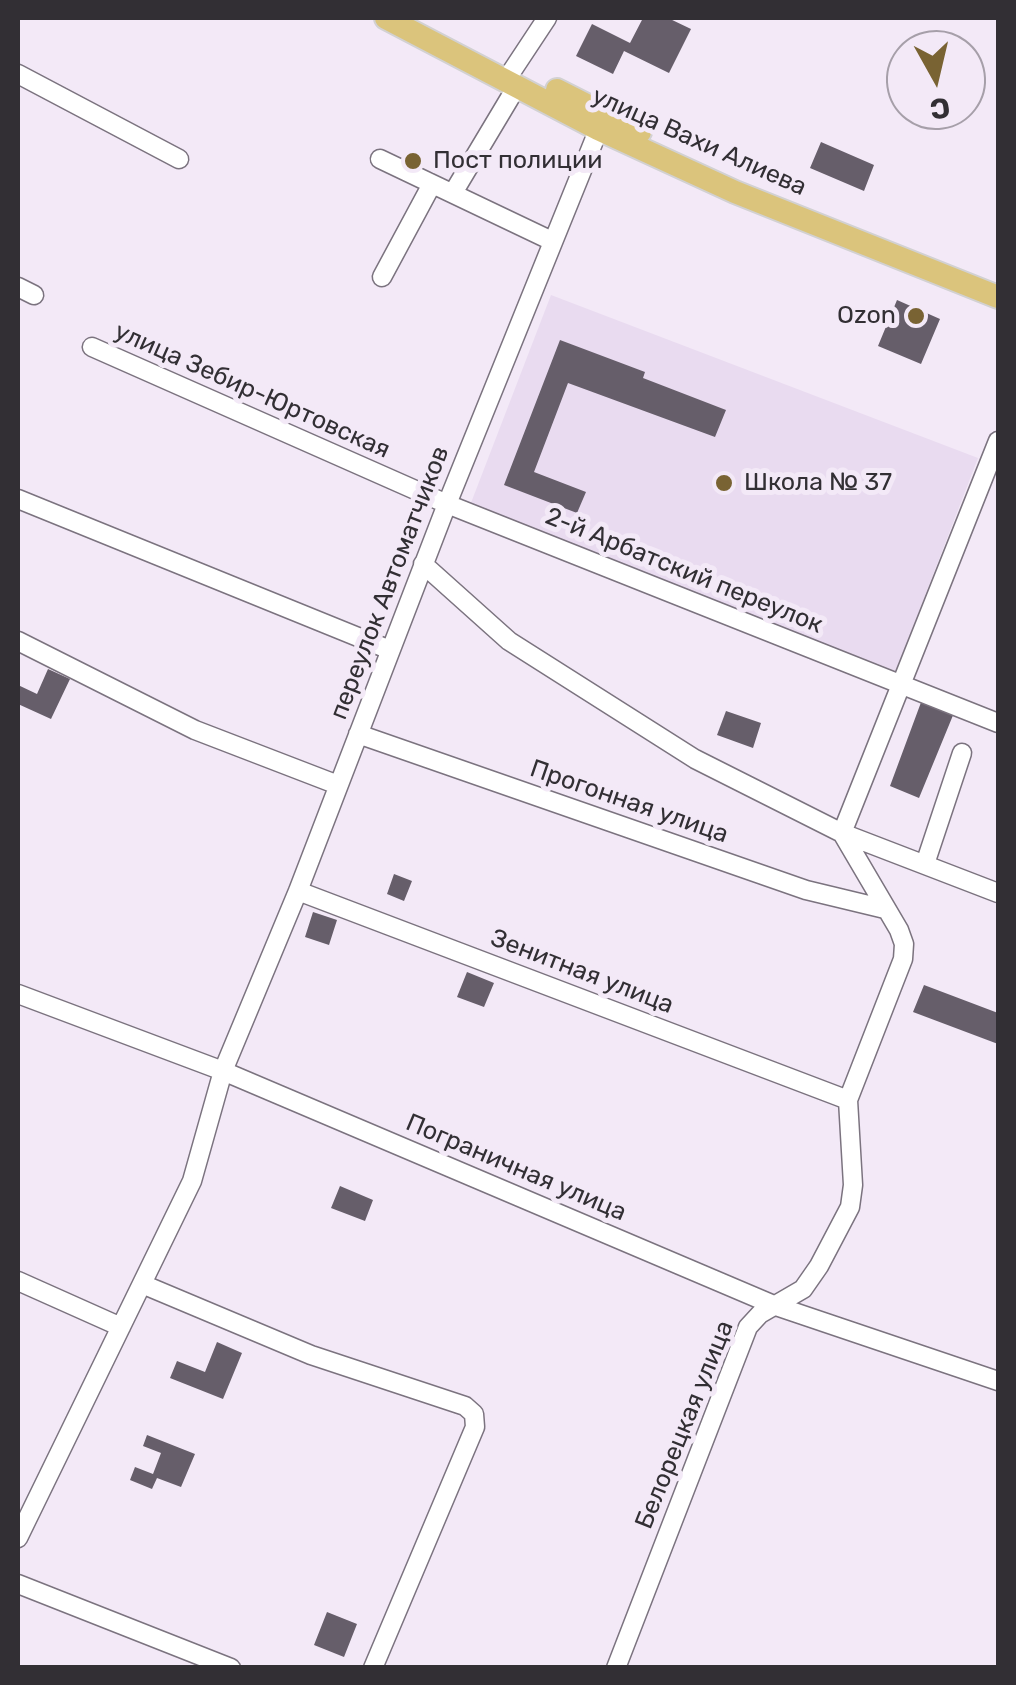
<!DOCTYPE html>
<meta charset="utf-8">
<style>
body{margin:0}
#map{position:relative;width:1016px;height:1685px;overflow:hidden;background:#f3e9f7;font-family:Rubik,sans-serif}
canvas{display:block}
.frame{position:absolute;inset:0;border:20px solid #322f34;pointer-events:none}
.north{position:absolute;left:886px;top:30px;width:100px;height:100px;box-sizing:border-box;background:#f3e9f7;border:2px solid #a69fa9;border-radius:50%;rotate:172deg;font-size:28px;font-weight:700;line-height:40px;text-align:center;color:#322f34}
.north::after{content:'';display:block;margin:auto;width:35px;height:45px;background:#796333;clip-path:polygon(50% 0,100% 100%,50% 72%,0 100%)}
</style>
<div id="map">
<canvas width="1016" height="1685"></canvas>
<div class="frame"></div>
<div class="north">С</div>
</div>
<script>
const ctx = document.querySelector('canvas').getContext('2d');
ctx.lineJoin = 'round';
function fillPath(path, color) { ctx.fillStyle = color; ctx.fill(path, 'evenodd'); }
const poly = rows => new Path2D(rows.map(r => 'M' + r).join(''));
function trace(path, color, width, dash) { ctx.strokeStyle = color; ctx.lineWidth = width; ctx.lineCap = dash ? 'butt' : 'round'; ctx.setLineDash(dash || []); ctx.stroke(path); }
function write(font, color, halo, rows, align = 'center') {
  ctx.font = font + ' Rubik,sans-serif'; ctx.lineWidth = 10; ctx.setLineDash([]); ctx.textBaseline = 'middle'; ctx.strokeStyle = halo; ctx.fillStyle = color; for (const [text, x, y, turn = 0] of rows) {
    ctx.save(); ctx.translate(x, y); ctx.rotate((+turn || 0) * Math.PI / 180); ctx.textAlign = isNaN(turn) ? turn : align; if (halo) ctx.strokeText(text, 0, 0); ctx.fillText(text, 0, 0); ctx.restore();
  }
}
const built = poly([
 [551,295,978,458,896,671,469,508]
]);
const building = poly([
 [643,18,668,18,691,29,669,73,624,51,613,74,576,56,592,24,630,43],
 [821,142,874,165,864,191,810,168],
 [897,300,940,319,921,364,878,346],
 [560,340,645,372,643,378,726,410,715,437,568,383,534,472,586,492,577,513,504,485],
 [48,669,70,679,51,719,18,704,18,685,37,694],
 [923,697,956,708,919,798,890,786],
 [726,711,761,723,753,748,717,735],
 [394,874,412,881,404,901,387,894],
 [313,912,337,920,329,945,305,937],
 [467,972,494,983,484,1007,457,997],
 [924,985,998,1013,998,1044,913,1012],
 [340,1186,373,1200,365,1221,331,1208],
 [217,1342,242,1353,223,1399,170,1378,177,1361,205,1372],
 [147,1435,195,1454,181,1487,157,1478,152,1489,130,1480,135,1467,153,1474,161,1453,143,1446],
 [327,1612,357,1624,344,1657,314,1645]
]);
const minor = poly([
 [18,74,179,159],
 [506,80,547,18],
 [380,159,552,241],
 [453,193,517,86],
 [382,277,432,184],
 [18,287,34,295],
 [92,347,447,504,998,723],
 [18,499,390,650],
 [423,564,509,641,695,759,842,833,998,893],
 [18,641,195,730,338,785],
 [358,734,806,890,885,909],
 [842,833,998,441],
 [925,864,962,753],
 [298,891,848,1100],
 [18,994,223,1071,776,1306,998,1381],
 [18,1281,121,1327],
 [142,1284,311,1355,465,1406,474,1414,475,1427,373,1668],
 [18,1538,192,1181,223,1071,298,891,447,504,602,121],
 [18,1584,231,1668],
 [616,1668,748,1327,760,1314,803,1289,819,1266,850,1207,853,1185,848,1100,903,959,904,944,899,930,842,833]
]);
const major = poly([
 [386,18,598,129,735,192,998,297],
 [557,90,640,132]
]);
const markers = [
 [413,161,10,"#796333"],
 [916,316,10,"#796333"],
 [724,483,10,"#796333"]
];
const streetNames = [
 ["улица Вахи Алиева",699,142,24],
 ["улица Зебир-Юртовская",252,391,24],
 ["2-й Арбатский переулок",684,571,22],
 ["переулок Автоматчиков",390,583,-69],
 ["Прогонная улица",629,802,19],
 ["Зенитная улица",582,972,21],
 ["Пограничная улица",516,1168,23],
 ["Белорецкая улица",685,1425,-68]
];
const poiNames = [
 ["Пост полиции",433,161],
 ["Ozon",896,316,"right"],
 ["Школа № 37",744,483]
];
fillPath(built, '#e9dbf0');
fillPath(building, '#665e6a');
trace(minor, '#7b737f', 21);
trace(major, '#d2d1d2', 26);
trace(minor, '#fff', 18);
trace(major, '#dbc47c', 22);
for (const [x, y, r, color] of markers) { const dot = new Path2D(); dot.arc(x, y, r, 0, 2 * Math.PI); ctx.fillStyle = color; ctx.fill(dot); trace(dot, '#f3e9f7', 4); }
write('25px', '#322f34', '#f3e9f7', streetNames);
write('25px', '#322f34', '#f3e9f7', poiNames, 'left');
</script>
